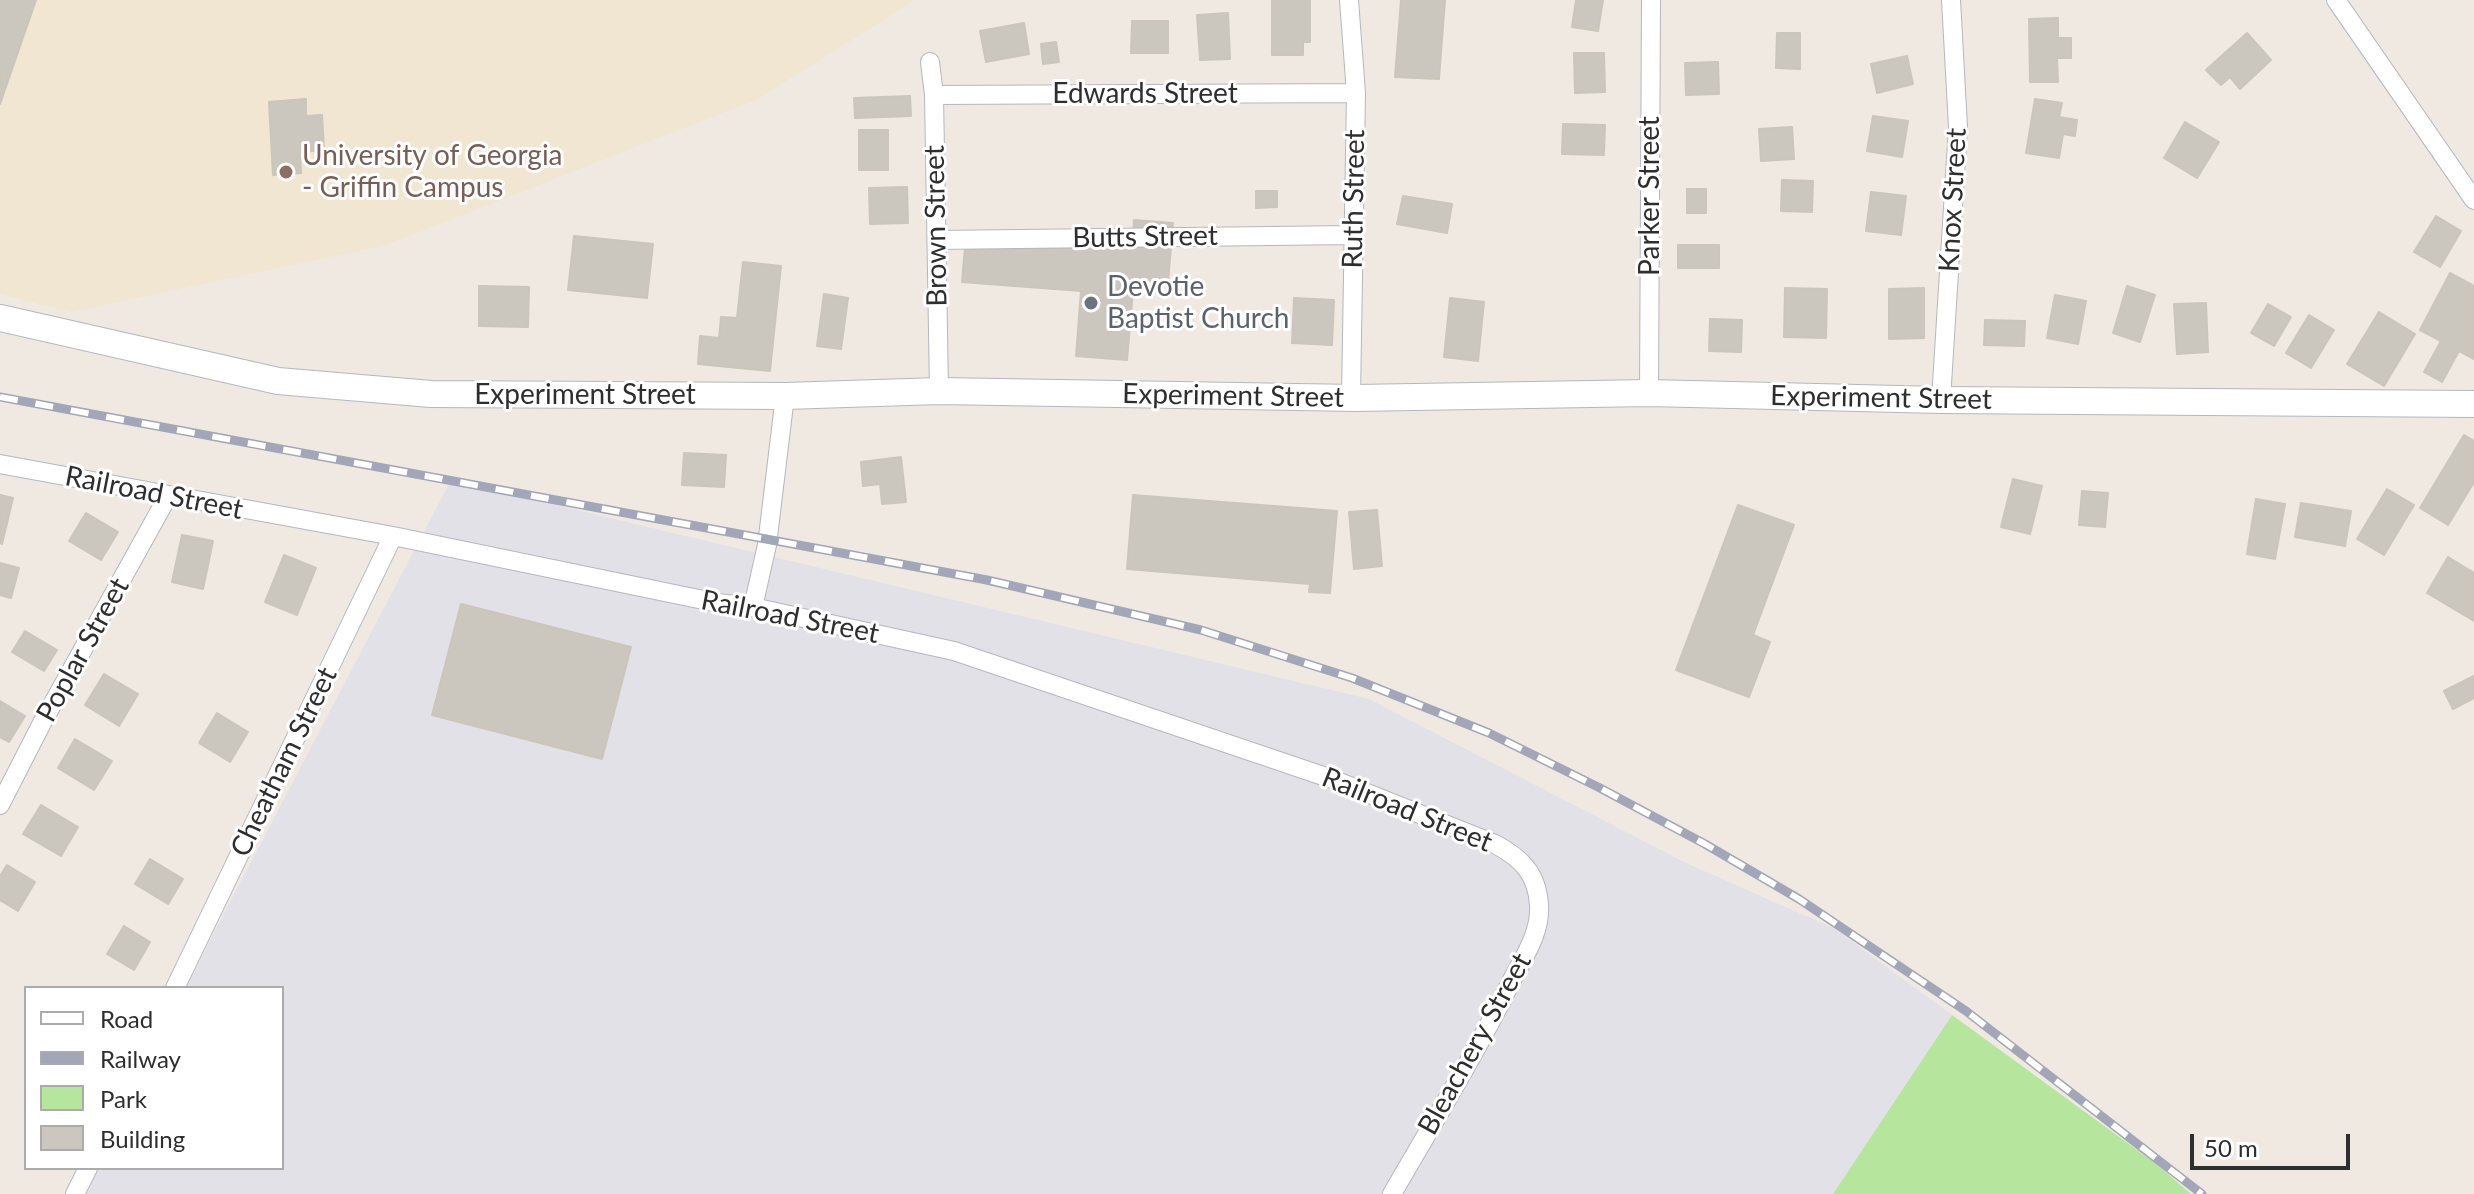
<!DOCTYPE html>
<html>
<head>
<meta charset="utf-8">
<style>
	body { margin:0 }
	#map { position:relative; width:2474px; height:1194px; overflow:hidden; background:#efe9e1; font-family:Lato,sans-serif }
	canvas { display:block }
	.legend { position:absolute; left:24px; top:986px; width:260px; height:184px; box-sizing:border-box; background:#fff; border:2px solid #ababab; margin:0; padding:10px 14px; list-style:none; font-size:24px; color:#2e2e2e }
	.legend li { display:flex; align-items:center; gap:16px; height:40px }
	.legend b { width:40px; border:2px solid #ababab }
	.scale { position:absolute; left:2190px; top:1134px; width:160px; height:36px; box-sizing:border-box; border:4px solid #2e2e2e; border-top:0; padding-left:10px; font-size:24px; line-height:28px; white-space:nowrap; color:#2e2e2e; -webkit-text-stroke:6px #fff; paint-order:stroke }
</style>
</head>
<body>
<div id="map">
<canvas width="2474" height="1194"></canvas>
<ul class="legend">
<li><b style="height:10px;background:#fff"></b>Road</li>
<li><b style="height:10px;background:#a3a6b8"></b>Railway</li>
<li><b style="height:22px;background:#b6e59e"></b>Park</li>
<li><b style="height:22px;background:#cbc7bf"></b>Building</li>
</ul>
<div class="scale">50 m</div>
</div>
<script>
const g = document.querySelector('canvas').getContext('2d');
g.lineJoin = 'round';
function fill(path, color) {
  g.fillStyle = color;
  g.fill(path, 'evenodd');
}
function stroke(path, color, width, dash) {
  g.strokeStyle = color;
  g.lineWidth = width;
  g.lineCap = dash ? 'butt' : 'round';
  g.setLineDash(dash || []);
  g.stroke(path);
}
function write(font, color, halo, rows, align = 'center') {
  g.font = font + ' Lato,sans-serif';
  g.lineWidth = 6;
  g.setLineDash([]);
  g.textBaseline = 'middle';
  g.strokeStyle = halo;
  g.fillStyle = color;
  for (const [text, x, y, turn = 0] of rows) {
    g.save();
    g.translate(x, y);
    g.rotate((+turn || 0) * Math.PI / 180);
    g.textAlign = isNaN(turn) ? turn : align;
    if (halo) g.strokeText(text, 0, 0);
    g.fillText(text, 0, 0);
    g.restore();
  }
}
fill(new Path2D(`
	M451,480l918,219 317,164 149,66 117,86 -119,179h-1756l14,-26h191v-180h-97z`), '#e3e1e8');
fill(new Path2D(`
	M0,0h915l-157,99 -372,146 -315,67 -71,-18z`), '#f0e6d1');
fill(new Path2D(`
	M1952,1015l203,148 36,31h-358z`), '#b6e59e');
const building = new Path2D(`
	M0,0h36l-36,104z
	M1272,0h38v42h-7v13h-31z
	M1401,0h44l-6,79 -44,-2z
	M1576,0h27l-5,31 -26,-4z
	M1228,13l2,46 -30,1 -3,-45z
	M2058,18v20h13v20h-14l1,24h-28l-1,-63z
	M1132,21h36v32h-37z
	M1024,23l5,31 -43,8 -6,-31z
	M1777,33h23v36l-24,-1z
	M2247,33l24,27 -31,29 -10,-12 -9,8 -15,-15z
	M1056,42l3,20 -16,2 -2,-20z
	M1574,53h30l1,39 -30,1z
	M1907,56l6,28 -36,9 -6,-29z
	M1718,62l1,32 -33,1 -1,-32z
	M910,96l1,20 -56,2 -1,-20z
	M306,99v17l16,-1 2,35 -24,2 1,21 -28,2 -4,-73z
	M2035,99l27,4 -3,14 18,3 -2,16 -12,-2 -4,24 -33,-5z
	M1873,116l35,5 -6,36 -35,-6z
	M2185,122l34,20 -22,36 -33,-20z
	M1563,124l42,1 -1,30 -42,-1z
	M1792,127l2,32 -33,2 -2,-32z
	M859,130h29v40h-29z
	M1782,180l31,1 -1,31 -31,-1z
	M907,187l1,36 -38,1 -1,-36z
	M1687,189h19v24h-19z
	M1256,191h21v16l-21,1z
	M1871,192l35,4 -5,39 -35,-4z
	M1403,196l49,8 -5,29 -50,-9z
	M2436,216l25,15 -21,36 -26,-15z
	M1134,220l39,3 -5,59 -34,-3 -7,81 -51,-4 5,-65 -119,-9 4,-47 166,12z
	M574,236l79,8 -6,54 -79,-8z
	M1678,245h41v23h-41z
	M743,262l38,4 -11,105 -72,-7 2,-28 19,2 2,-21 16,1z
	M2450,273l24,13v73l-15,-8 -17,31 -18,-10 17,-31 -21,-11z
	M479,286l50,1 -1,40 -49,-1z
	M2127,286l28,9 -15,47 -27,-9z
	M1785,288l42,1 -1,49 -42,-1z
	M1924,288v50l-35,1v-50z
	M824,294l24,4 -7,51 -24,-3z
	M2055,295l31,6 -8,43 -31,-6z
	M1294,298l40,2 -2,45 -40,-2z
	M1450,298l34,4 -6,59 -34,-4z
	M2206,303l2,49 -31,2 -3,-50z
	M2268,304l23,13 -17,29 -23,-13z
	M2379,312l36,22 -31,52 -37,-22z
	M2309,315l25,15 -23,38 -25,-15z
	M1710,319l32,1 -1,32 -32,-1z
	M1985,320l40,1 -1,25 -40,-1z
	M2464,435l10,6v41l-26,43 -28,-17z
	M684,453l42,2 -2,32 -42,-2z
	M901,457l5,45 -24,2 -2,-20 -17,2 -2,-24z
	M2013,479l29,7 -12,48 -29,-7z
	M2387,489l27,16 -30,50 -27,-16z
	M2082,491l26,2 -3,34 -26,-2z
	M0,495l13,3 -11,46 -2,-1z
	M1133,495l204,16 -7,82 -21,-1 1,-8 -183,-15z
	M2256,499l29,5 -10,55 -28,-5z
	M2301,503l50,8 -6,35 -50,-9z
	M1738,505l56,20 -41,110 17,7 -21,55 -73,-27z
	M1377,510l5,56 -28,3 -5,-57z
	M86,513l32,19 -17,28 -32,-19z
	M182,535l31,6 -10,48 -31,-7z
	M284,555l32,13 -19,47 -32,-13z
	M2448,557l26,16v48l-47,-28z
	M0,563l19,5 -8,30 -11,-3z
	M461,604l170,43 -29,112 -170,-44z
	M25,631l32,19 -13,21 -32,-19z
	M104,674l34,20 -19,32 -34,-21z
	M2474,676v22l-21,11 -9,-18z
	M0,701l25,15 -16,26 -9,-5z
	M217,713l31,19 -18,30 -31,-19z
	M75,739l37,22 -18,29 -36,-22z
	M41,805l37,22 -17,29 -38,-22z
	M150,859l33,20 -15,25 -33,-20z
	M7,865l28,17 -17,29 -18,-11v-24z
	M124,926l26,16 -16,28 -27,-16z`);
fill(building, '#cbc7bf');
stroke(building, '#cbc5ba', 2);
const street = new Path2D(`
	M1349,0l7,93 -5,305
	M2336,0l138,200
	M930,62l4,33 5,296
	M934,95l422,-2
	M937,240l416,-5
	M1649,393l2,-393
	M1941,400l17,-273 -7,-127
	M0,464l393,72 325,67 35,4 201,44 378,128 163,65c26,14 42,29 44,61 2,27 -15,52 -27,75 -36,73 -79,143 -120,214
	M753,607l14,-62 18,-149
	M0,805l42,-82 126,-227
	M175,988l218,-452
	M75,1194l13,-26`);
const secondary = new Path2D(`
	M0,318l278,63 153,13 354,2 154,-5 417,7 293,-5 292,7 533,4`);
stroke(street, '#b4b7c1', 20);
stroke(secondary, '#b4b7c1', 28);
stroke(street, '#fff', 18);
stroke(secondary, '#fff', 26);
const rail = new Path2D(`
	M0,397l987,183 214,50 151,48 137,55 109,54 107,57 94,55 167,112 236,183`);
stroke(rail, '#a3a6b8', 9);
stroke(rail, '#fff', 6, [18]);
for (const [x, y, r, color] of [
	[286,172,8,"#8d6e63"],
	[1091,303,8,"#6b7280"]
]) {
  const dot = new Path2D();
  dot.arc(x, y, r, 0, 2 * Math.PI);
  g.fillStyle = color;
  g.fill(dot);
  stroke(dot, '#fff', 3);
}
write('28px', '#2e2e2e', '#fff', [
	["Edwards Street",1145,94],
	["Parker Street",1650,196,-90],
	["Ruth Street",1354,199,-89],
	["Knox Street",1953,200,-87],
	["Brown Street",936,226,-91],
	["Butts Street",1145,237,-1],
	["Experiment Street",585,395],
	["Experiment Street",1233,396,1],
	["Experiment Street",1881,398,1],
	["Railroad Street",154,493,11],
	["Railroad Street",790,617,11],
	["Poplar Street",83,650,-61],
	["Cheatham Street",284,762,-64],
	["Railroad Street",1407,810,22],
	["Bleachery Street",1475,1044,-61]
]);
write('28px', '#785e54', '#fff', [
	["University of Georgia",302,156],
	["- Griffin Campus",302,188]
], 'left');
write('28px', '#5b616d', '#fff', [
	["Devotie",1107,287],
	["Baptist Church",1107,319]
], 'left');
</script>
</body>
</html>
